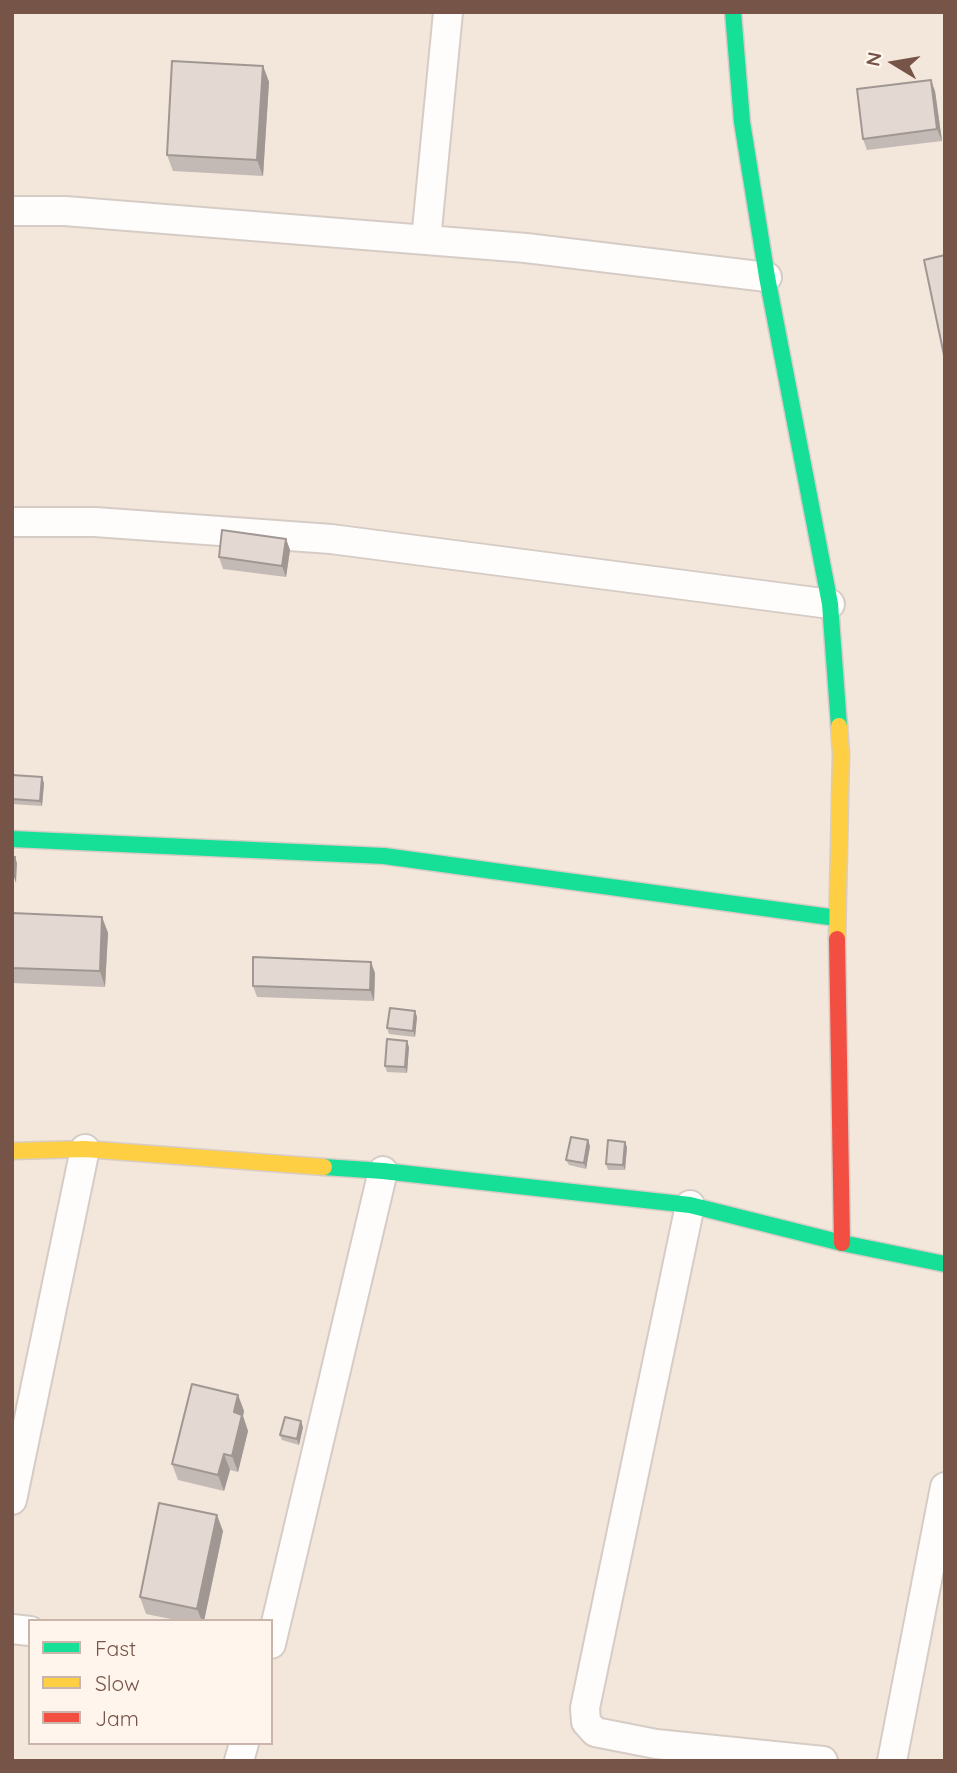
<!DOCTYPE html>
<html>
<head>
<meta charset="utf-8">
<style>
	body { margin:0 }
	#map { position:relative; width:957px; height:1773px; overflow:hidden; background:#f7f1ea; font-family:Quicksand,sans-serif }
	canvas { display:block }
	.frame { position:absolute; inset:0; border:14px solid #775448; pointer-events:none }
	.legend { position:absolute; left:28px; top:1619px; width:245px; height:126px; box-sizing:border-box; background:#fff5ec; border:2px solid #c9b5aa; margin:0; padding:9px 12px; list-style:none; font-size:21px; color:#775448 }
	.legend li { display:flex; align-items:center; gap:14px; height:35px }
	.legend b { width:35px; border:2px solid #c9b5aa }
	.north { position:absolute; left:859px; top:28px; width:70px; height:70px; -webkit-text-stroke:5px #fff5ec; paint-order:stroke; rotate:281deg; font-size:19px; font-weight:700; line-height:28px; text-align:center; color:#775448 }
	.north::after { content:''; display:block; margin:auto; width:24px; height:32px; background:#775448; clip-path:polygon(50% 0,100% 100%,50% 72%,0 100%) }
</style>
</head>
<body>
<div id="map">
<canvas width="957" height="1773"></canvas>
<div class="frame"></div>
<ul class="legend">
<li><b style="height:9px;background:#16e098"></b>Fast</li>
<li><b style="height:9px;background:#ffcf43"></b>Slow</li>
<li><b style="height:9px;background:#f24e42"></b>Jam</li>
</ul>
<div class="north">N</div>
</div>
<script>
const g = document.querySelector('canvas').getContext('2d');
g.lineJoin = 'round';
function fill(path, color) {
  g.fillStyle = color;
  g.fill(path, 'evenodd');
}
function stroke(path, color, width, dash) {
  g.strokeStyle = color;
  g.lineWidth = width;
  g.lineCap = dash ? 'butt' : 'round';
  g.setLineDash(dash || []);
  g.stroke(path);
}
fill(new Path2D(`
	M12,12h933v1749h-933zM30,1621h241v122h-241z`), '#f3e6da');
const street = new Path2D(`
	M12,211h53l461,37 241,29
	M426,240l22,-228
	M12,522h83l236,17 499,65
	M690,1205l-105,503 1,14 9,10 61,12 167,17
	M12,1500l73,-351
	M12,1629l18,2
	M271,1644l112,-473
	M239,1761l5,-18
	M892,1761l53,-274`);
const fast = new Path2D(`
	M733,12l9,110 25,155 63,327 9,122
	M12,839l372,17 453,62
	M324,1167l59,4 307,34 152,38 103,21`);
const slow = new Path2D(`
	M837,939l4,-185 -2,-28
	M12,1151l73,-2 239,18`);
const jam = new Path2D(`
	M837,939l5,304`);
stroke(street, '#d6ccc6', 32);
stroke(fast, '#d7ccc6', 19);
stroke(slow, '#d7ccc6', 19);
stroke(jam, '#d7ccc6', 19);
stroke(street, '#fefdfc', 28);
stroke(fast, '#16e098', 16);
stroke(slow, '#ffcf43', 16);
stroke(jam, '#f24e42', 16);
fill(new Path2D(`
	M263,66l6,16 -6,94 -90,-5 -6,-16z
	M935,91l7,50 -75,9 -4,-11z
	M286,539l4,11 -4,27 -63,-8 -4,-12z
	M12,775l32,8 -2,23 -30,-2z
	M12,913l90,4 6,16 -3,54 -93,-4z
	M375,973l-1,28 -117,-4 -4,-11z
	M415,1011l2,6 -2,20 -26,-3 -2,-6z
	M409,1047l-2,26 -20,-1 -2,-6z
	M590,1146l-4,23 -17,-4 -3,-5z
	M627,1147l-2,23h-17l-2,-6z
	M238,1395l6,16 -1,5 5,15 -10,41 -8,-2 -6,21 -46,-11 -6,-16z
	M303,1427l-4,18 -17,-5 -2,-5z
	M223,1531l-19,90h-23l-35,-7 -6,-17z`), '#c4bab5');
fill(new Path2D(`
	M263,66l6,16 -6,94 -6,-16z
	M931,80l4,11 7,50 -5,-12z
	M286,539l4,11 -4,27 -4,-11z
	M42,777l2,6 -2,23 -2,-5z
	M15,857l2,6 -1,20 -2,-6z
	M102,917l6,16 -3,54 -5,-16z
	M371,962l4,11 -1,28 -4,-11z
	M415,1011l2,6 -2,20 -2,-6z
	M407,1041l2,6 -2,26 -2,-6z
	M588,1140l2,6 -4,23 -2,-6z
	M625,1142l2,5 -2,23 -2,-5z
	M238,1395l6,16 -1,5 5,15 -10,41 -6,-16 2,-44z
	M301,1421l2,6 -4,18 -2,-6z
	M224,1454l6,16 -6,21 -6,-16z
	M217,1515l6,16 -19,90h-2l-5,-12z`), '#a09793');
const building = new Path2D(`
	M172,61l91,5 -6,94 -90,-5z
	M931,80l6,49 -74,10 -6,-50z
	M945,255v105l-21,-100z
	M222,530l64,9 -4,27 -63,-9z
	M12,775l30,2 -2,24 -28,-2z
	M12,857h3l-1,20h-2z
	M12,913l90,4 -2,54 -88,-3z
	M253,957l118,5 -1,28 -117,-4z
	M390,1008l25,3 -2,20 -26,-3z
	M387,1039l20,2 -2,26 -20,-1z
	M571,1137l17,3 -4,23 -18,-3z
	M608,1140l17,2 -2,23 -17,-1z
	M192,1384l46,11 -4,17 8,3 -10,41 -8,-2 -6,21 -46,-11z
	M285,1417l16,4 -4,18 -17,-4z
	M159,1503l58,12 -20,94 -57,-12z`);
fill(building, '#e4d8d2');
stroke(building, '#a09793', 2);
</script>
</body>
</html>
